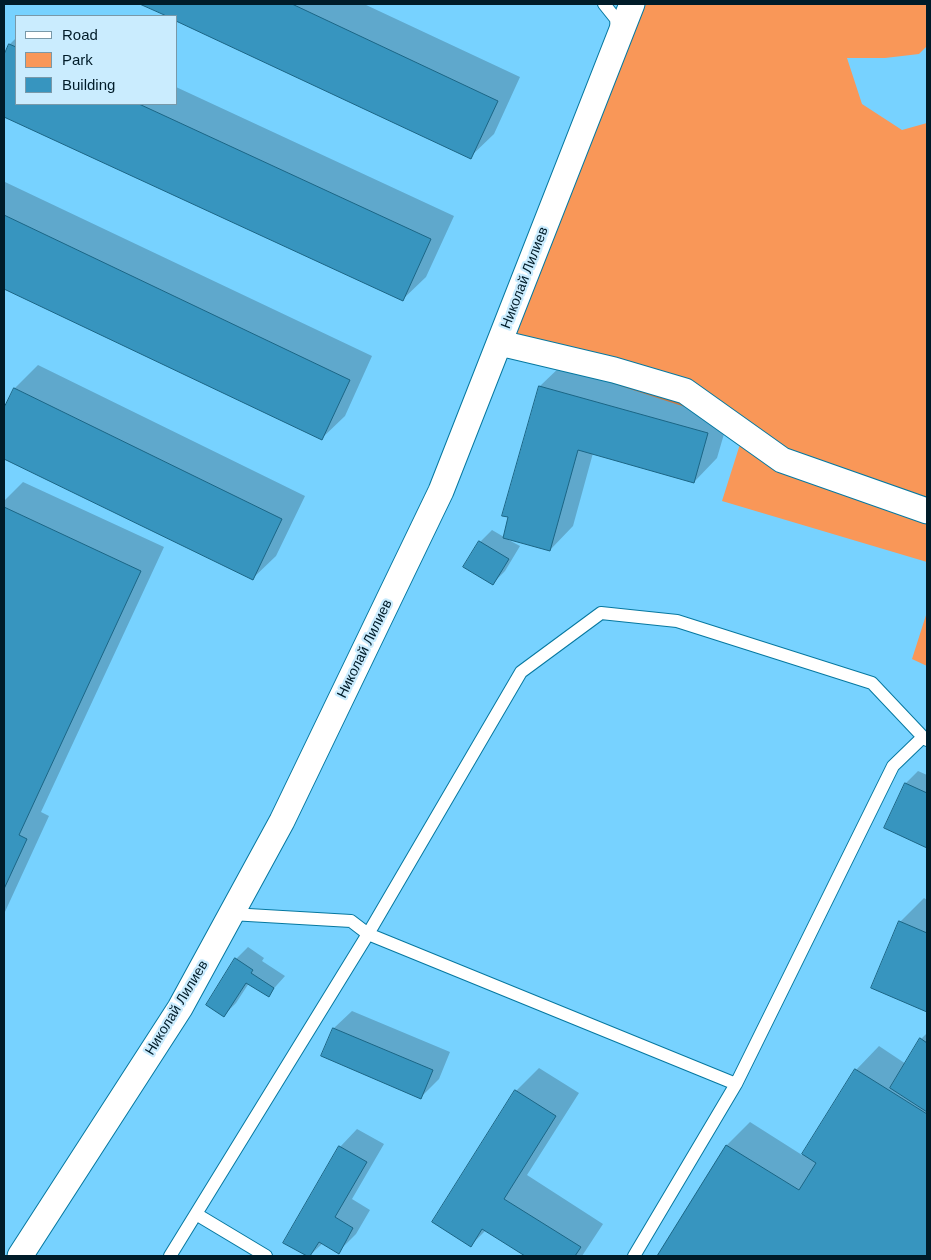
<!DOCTYPE html>
<html>
<head>
<meta charset="utf-8">
<style>
	body { margin:0 }
	#map { position:relative; width:931px; height:1260px; overflow:hidden; background:#77d2ff; font-family:Arial,sans-serif }
	canvas { display:block }
	.frame { position:absolute; inset:0; border:5px solid #001c29; pointer-events:none }
	.legend { position:absolute; left:15px; top:15px; width:162px; height:90px; box-sizing:border-box; background:#caecfe; border:1px solid #7999a9; margin:0; padding:6px 9px; list-style:none; font-size:15px; color:#001c29 }
	.legend li { display:flex; align-items:center; gap:10px; height:25px }
	.legend b { width:25px; border:1px solid #7999a9 }
</style>
</head>
<body>
<div id="map">
<canvas width="931" height="1260"></canvas>
<div class="frame"></div>
<ul class="legend">
<li><b style="height:6px;background:#fff"></b>Road</li>
<li><b style="height:14px;background:#f99758"></b>Park</li>
<li><b style="height:14px;background:#3795bf"></b>Building</li>
</ul>
</div>
<script>
const g = document.querySelector('canvas').getContext('2d');
g.lineJoin = 'round';
function fill(path, color) {
  g.fillStyle = color;
  g.fill(path, 'evenodd');
}
function stroke(path, color, width, dash) {
  g.strokeStyle = color;
  g.lineWidth = width;
  g.lineCap = dash ? 'butt' : 'round';
  g.setLineDash(dash || []);
  g.stroke(path);
}
function write(font, color, halo, rows, align = 'center') {
  g.font = font + ' Arial,sans-serif';
  g.lineWidth = 4.5;
  g.setLineDash([]);
  g.textBaseline = 'middle';
  g.strokeStyle = halo;
  g.fillStyle = color;
  for (const [text, x, y, turn = 0] of rows) {
    g.save();
    g.translate(x, y);
    g.rotate((+turn || 0) * Math.PI / 180);
    g.textAlign = isNaN(turn) ? turn : align;
    if (halo) g.strokeText(text, 0, 0);
    g.fillText(text, 0, 0);
    g.restore();
  }
}
fill(new Path2D(`
	M647,4h278l2,2v40l-8,8 -34,4h-38l15,46 40,26 25,-7v439l-205,-61 19,-60 -19,-22 -212,-69 128,-336z
	M927,612v54l-15,-7z`), '#f99758');
fill(new Path2D(`
	M143,4h221l156,73 -26,57 -24,23 -294,-141h-6z
	M16,38v66h160v-17l278,129 -28,61 -24,23 -398,-185v-57l6,-14z
	M5,182l367,174 -27,60 -24,23 -317,-151v-104z
	M564,363l167,47 -14,48 -23,24 -101,-29 -20,73 -23,24 -45,-12 15,8 -15,25 -12,12 -28,-16 15,-25 12,-12 12,7 6,-20 -6,-2 36,-129z
	M38,365l267,131 -29,60 -24,23 -248,-122v-46l11,-23z
	M23,482l141,65 -123,265 8,4 -45,98v-413z
	M918,771l9,4v72l-41,-20 20,-44z
	M924,898l3,2v111l-55,-24 28,-65z
	M248,947l16,11 -2,3 23,15 -17,19 -19,-12 -13,20 -12,12 12,-56z
	M352,1011l98,41 -11,27 -18,18 -87,-69z
	M927,1033v223h-269l69,-111 23,-23 52,33 54,-85 23,-24 27,18 15,-25z
	M539,1068l40,25 -52,82 76,49 -21,32h-55l-41,-26 -15,15 45,-154z
	M357,1129l27,15 -32,55 18,11 -14,24 -18,18 -15,-9 -14,13 -24,-14 55,-95z`), '#0003');
const building = new Path2D(`
	M140,4h152l206,97 -27,58 -295,-138v-5h-9z
	M9,44l7,3v57h123l292,135 -28,62 -399,-184v-62z
	M4,215l346,165 -28,60 -318,-151z
	M539,386l169,47 -14,50 -116,-33 -28,101 -47,-13 5,-21 -6,-1z
	M14,388l268,131 -29,61 -249,-121v-51z
	M4,507l137,64 -122,264 8,4 -23,50z
	M479,541l30,18 -16,26 -30,-18z
	M905,783l22,10v55l-43,-20z
	M899,921l28,12v79l-56,-24z
	M235,958l18,12 -2,3 23,15 -5,9 -23,-14 -22,34 -18,-12z
	M333,1028l100,42 -12,29 -100,-43z
	M920,1038l7,5v69l-37,-24z
	M855,1069l72,45v142h-270l69,-111 73,45 17,-27 -14,-9z
	M515,1090l41,26 -52,83 77,48 -6,9h-50l-43,-27 -11,18 -39,-25z
	M339,1146l28,16 -32,55 18,11 -14,26 -20,-12 -9,14h-3l-24,-13z`);
fill(building, '#3795bf');
stroke(building, '#1b6585', 1);
const service = new Path2D(`
	M604,4l12,15 1,12
	M231,914l120,7 17,13 368,150
	M196,1214l70,42
	M170,1256l198,-322 153,-262 80,-59 76,8 195,62 51,54
	M634,1256l102,-172 157,-318 30,-29 4,3`);
const minor = new Path2D(`
	M500,343l114,27 71,21 97,69 145,51
	M20,1256l160,-248 102,-187 159,-330 191,-487`);
stroke(service, '#0678a0', 14);
stroke(minor, '#0678a0', 27);
stroke(service, '#fff', 12);
stroke(minor, '#fff', 25);
write('14px', '#001c29', '#caecfe', [
	["Николай Лилиев",525,278,-69],
	["Николай Лилиев",365,649,-64],
	["Николай Лилиев",177,1008,-59]
]);
</script>
</body>
</html>
